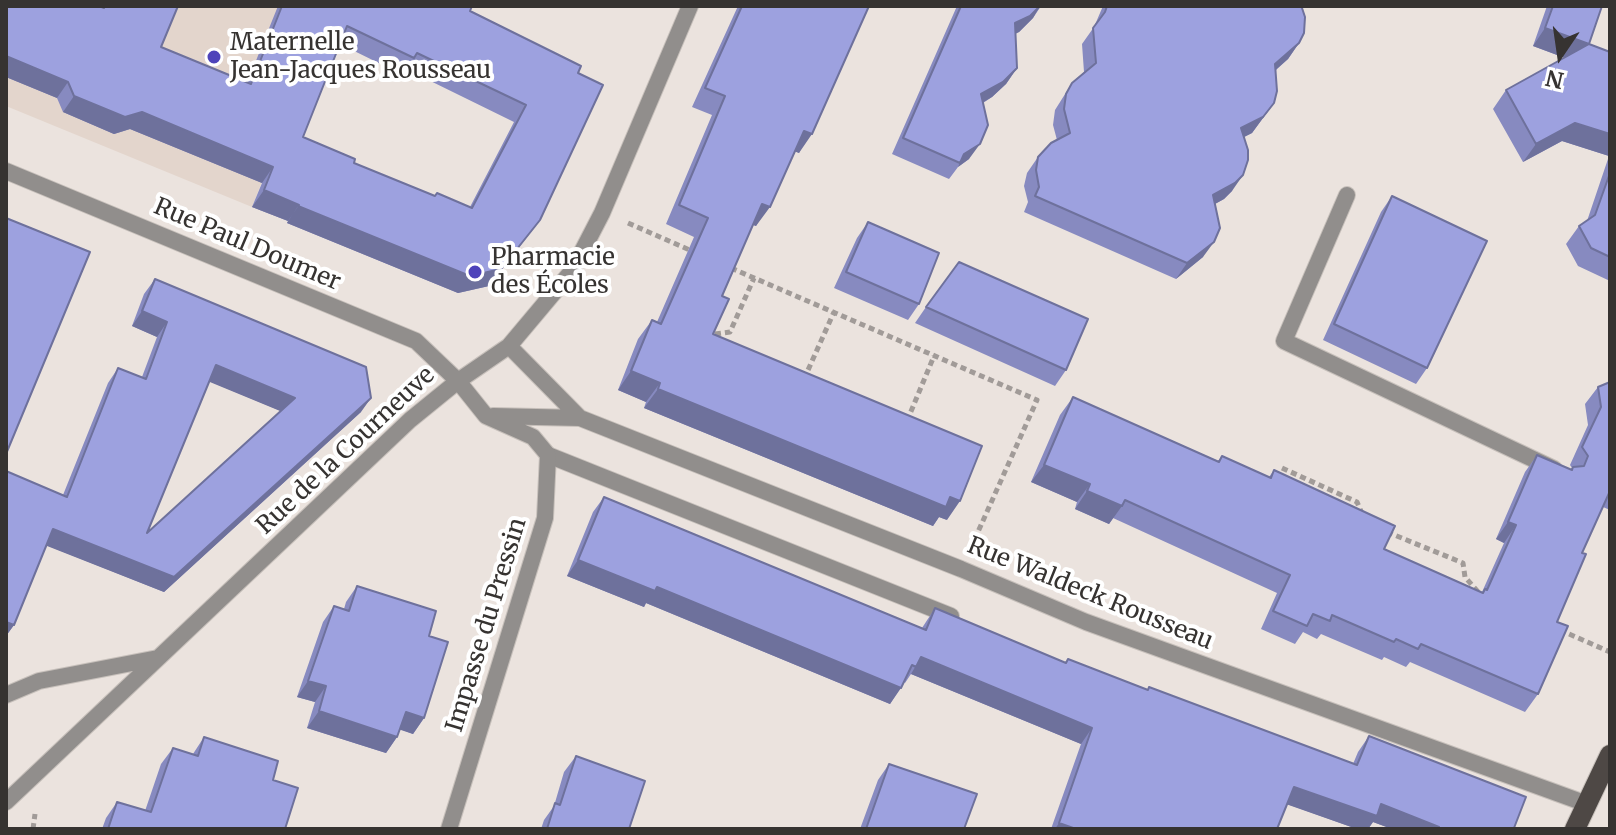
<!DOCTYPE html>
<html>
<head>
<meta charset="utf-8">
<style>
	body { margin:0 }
	#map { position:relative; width:1616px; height:835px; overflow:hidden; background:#ebe3de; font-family:Merriweather,serif }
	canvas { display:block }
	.frame { position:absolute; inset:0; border:8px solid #363331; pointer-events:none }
	.north { position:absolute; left:1520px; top:16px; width:80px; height:80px; -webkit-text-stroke:6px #fff; paint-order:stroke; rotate:193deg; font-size:22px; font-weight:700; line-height:32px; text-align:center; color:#363331 }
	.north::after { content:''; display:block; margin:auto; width:28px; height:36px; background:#363331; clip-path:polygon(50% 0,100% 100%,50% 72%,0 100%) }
</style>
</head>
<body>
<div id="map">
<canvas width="1616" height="835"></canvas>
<div class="frame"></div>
<div class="north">N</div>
</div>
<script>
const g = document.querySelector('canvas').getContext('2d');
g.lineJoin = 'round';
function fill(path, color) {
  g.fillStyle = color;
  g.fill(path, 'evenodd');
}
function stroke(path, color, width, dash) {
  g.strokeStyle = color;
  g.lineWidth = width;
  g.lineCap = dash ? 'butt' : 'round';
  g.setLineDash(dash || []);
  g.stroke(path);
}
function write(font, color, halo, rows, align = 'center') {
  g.font = font + ' Merriweather,serif';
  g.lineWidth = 8;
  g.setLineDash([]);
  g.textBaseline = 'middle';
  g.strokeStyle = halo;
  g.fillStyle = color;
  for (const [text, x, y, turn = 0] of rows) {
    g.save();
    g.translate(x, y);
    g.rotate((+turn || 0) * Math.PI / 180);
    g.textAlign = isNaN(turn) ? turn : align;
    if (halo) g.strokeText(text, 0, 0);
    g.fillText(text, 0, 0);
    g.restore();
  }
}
fill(new Path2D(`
	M6,6h326l-80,201 -246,-101z`), '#e3d5cc');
const lane = new Path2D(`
	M1347,195l-63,146 270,128
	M548,455l403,161`);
const street = new Path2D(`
	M6,171l410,170 42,40 28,35 47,21 15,18 -3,63 -96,311
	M509,346l71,72 381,151 125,53 501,182
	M493,416l87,2
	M6,695l33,-14 119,-23
	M6,802l404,-382 48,-39 51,-35 63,-75 30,-58 88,-207`);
const primary = new Path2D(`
	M1575,829l35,-74`);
stroke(lane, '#c7c0bb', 18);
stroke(street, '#c7c0bb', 18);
stroke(primary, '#c7c0bb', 22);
stroke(new Path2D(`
	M628,223l64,28
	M731,268l306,132 -64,143
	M715,334l15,-2 24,-54
	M804,379l30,-67
	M907,421l27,-65
	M1282,468l75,34 6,14
	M1387,532l76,31 2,14 15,17
	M1560,630l50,22
	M33,829l2,-15`), '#a19b98', 5, [6, 4]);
stroke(lane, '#918e8c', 16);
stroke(street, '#918e8c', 16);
stroke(primary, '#4e4845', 20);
fill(new Path2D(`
	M6,6h172l-17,41 86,36 31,-77h194l-2,5 108,62 -38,147 -51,66 -31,7 -171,-70 1,-2 -36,-14 10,-24 -132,-54 -16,5 -51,-22 -6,-14 -51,-21zM340,44l63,31 3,-6 108,53 -44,85 -35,-11 -81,-33 -51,-26z
	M738,6h131l-70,147 -4,-2 -39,75 -3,-1 -31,71 -9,38 234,186 -8,-3 -6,9 -289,-118 2,-6 -28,-12 20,-51 14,-19 5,2 37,-85 -28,-13 46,-109 -20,-8z
	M957,6h84l-8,12 -14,14 -4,2 2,34 -11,16 -14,13 -9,6 -14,56 -11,8 -9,12 -57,-25z
	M1103,6h200l-4,37 -11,16 -12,11 -2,33 -22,30 -8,4 -12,54 -8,8 -9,5 -12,53 -27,22 -152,-67 4,-10 -4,-16 3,-13 11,-16 19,-17 -4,-15 2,-15 17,-27 12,-11 -2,-28 12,-17z
	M1547,6h55l-14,39 22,7v229l-32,-15 -12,-22 13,-18 8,-5 22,-65 -47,-15 -39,21 -30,-53 13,-19 59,-32 -32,-12z
	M1392,196l35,172 -11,16 -93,-44 58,-128z
	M868,222l51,82 -11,16 -74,-32 23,-50z
	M155,279l206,133 -197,180 -118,-47 -32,80 -8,11v-165l57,24 45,-112 10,-15 24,9 15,-40 -25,-11 12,-32zM209,381l72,30 -134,122z
	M926,307l140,63 -11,16 -140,-63z
	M1610,381v129l-7,-3 -21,46 -25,69 -19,72 -13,18 -115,-50 -4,5 -22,-10 -2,3 -61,-26 -4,5 -14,-7 -8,12 -34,-15 16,-36 -164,-75 -4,6 -34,-15 2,-7 -46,-20 29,-67 13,-18 145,64 4,-5 47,21 5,-7 110,79 98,43 22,-49 -8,-4 29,-67 12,-17 34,15 1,-2 -2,-3 18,-40 -3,-21 13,-17 11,-5z
	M604,497l318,131 13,-20 131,55 2,-4 79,31 2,-3 204,77 5,-12 11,-16 148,93h-125l-19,-7 -5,7h-11l-70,-25 -10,25h-226l30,-85 -170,-70 -6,9 -1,-1 -14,22 -244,-101 -2,4 -77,-31 26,-64z
	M357,586l72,50 -5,82 -11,16 -13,-5 -3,8 -11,16 -79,-25 8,-26 -18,-5 26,-75 11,-16 10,3 2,-7z
	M204,737l69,43 12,49h-183l4,-11 11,-16 28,9 16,-47 12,-16 20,6z
	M576,756l53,73h-88l3,-9 10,-14 10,-34z
	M889,764l75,65h-104l18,-49z`), '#878ac0');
fill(new Path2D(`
	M1040,6l-7,12 -14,14 -15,7 11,-16z
	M1545,28l44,16 -13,18 -43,-16z
	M1299,43l-11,16 -24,21 11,-16z
	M6,56l62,26 -11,16 -51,-21z
	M1017,68l-11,16 -14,13 -22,13 11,-16z
	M74,96l68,16 131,55 -11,16 -132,-54 -16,5 -51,-22z
	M1274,103l-22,30 -22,11 11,-16z
	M1575,123l35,11 -1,22 -47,-15 -39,21 13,-18z
	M804,131l8,3 -13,19 -8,-3z
	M980,144l-11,15 -11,8 6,-13z
	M1243,175l-11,16 -8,8 -22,12 11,-16z
	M264,190l35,15 -11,16 -36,-14z
	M762,204l8,3 -14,19 -7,-3z
	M298,206l242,14 -51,66 -31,7 -171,-70z
	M1214,242l-11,15 -27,22 11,-16z
	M142,311l25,11 -10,15 -25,-11z
	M216,365l79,33 -10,15 -80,-33z
	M631,371l29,12 -14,19 -28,-12z
	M658,389l292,108 10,4 -13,19 -8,-3 -6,9 -289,-118z
	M371,398l-10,14 -197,180 -122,-48 11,-15 121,48z
	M1044,465l46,19 -13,18 -46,-20z
	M1087,491l35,15 -13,18 -34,-15z
	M1508,522l8,3 -12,18 -8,-4z
	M578,560l79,27 244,101 -11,16 -244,-101 -2,4 -77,-31z
	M6,622l8,3 -8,11z
	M921,657l171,71 -11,16 -170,-70z
	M308,681l18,5 -11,16 -18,-5z
	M319,711l78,26 -11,16 -79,-25z
	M406,712l18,6 -11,16 -18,-6z
	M1294,787l87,17 58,23 -2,2h-45l-19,-7 -5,7h-11l-74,-26z
	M1059,823l17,6h-21z`), '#6e719c');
const building = new Path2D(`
	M6,6h93l5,2 1,-2h73l-17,41 90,37 31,-78h190l-2,5 111,55 -3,7 25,12 -63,135 -39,49 -31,7 -172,-70 1,-1 -35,-15 9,-23 -131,-55 -17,5 -51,-21 -6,-14 -62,-26zM347,26l67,32 3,-5 109,52 -54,103 -35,-15 -2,3 -81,-33 1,-4 -52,-22z
	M742,6h127l-57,128 -8,-3 -34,76 -8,-3 -40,92 7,3 -16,35 269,112 -22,55 -10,-4 -4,10 -288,-118 2,-6 -29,-12 21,-51 9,4 47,-106 -29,-13 46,-109 -20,-8z
	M961,6h79l-10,10 -15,7 2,45 -14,14 -22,12 7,31 -8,19 -16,10 -4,9 -57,-25z
	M1107,6h127l3,1v-1h66l-1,2 3,9 -1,16 -5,10 -24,21 2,27 -3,12 -11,14 -22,11 7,22v10l-5,15 -8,8 -22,12 7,33 -6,14 -27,21 -152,-67 4,-9 -3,-17 2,-13 13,-14 19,-10 -6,-24 2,-15 6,-11 24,-20 -3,-35 12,-16z
	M1553,6h49l-13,38 -44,-16z
	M1589,44l21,8v82l-35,-11 -39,21 -30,-54z
	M1610,173v84l-19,-9 -12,-22 16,-11z
	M1392,196l95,45 -60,127 -93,-44z
	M6,218l84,34 -84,202z
	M868,222l71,31 -20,51 -73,-32z
	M959,262l129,57 -22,51 -140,-63z
	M155,279l211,88 5,31 -197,179 -121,-48 -39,96 -8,-3v-151l61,26 51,-129 28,11 21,-57 -25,-11zM216,365l79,33 -148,135z
	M1610,382v109l-28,62 4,1 -29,68 11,4 -30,68 -117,-50 -3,5 -22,-10 -2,3 -62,-27 -2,6 -17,-7 -6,12 -34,-15 17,-36 -165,-75 -3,6 -35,-15 3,-7 -46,-19 29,-68 146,65 3,-6 49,22 3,-8 121,56 -11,23 99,44 2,-4 2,1 29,-65 -8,-3 29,-67 35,15 1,-3 11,-1 4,-10 -6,-9 19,-40 -3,-20z
	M604,497l322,133 9,-22 131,55 2,-4 80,31 1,-3 208,78 12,-29 157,61 -12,31 3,1h-79l1,-2 -58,-23 -4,12 -83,-29 -17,42h-201l-17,-6 33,-95 -171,-71 -5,10 -4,-2 -11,23 -244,-101 -2,4 -77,-31z
	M357,586l79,25 -7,25 19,6 -24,76 -18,-6 -9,25 -78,-26 7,-25 -18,-5 26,-75 15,5z
	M204,737l74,24 -5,19 25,8 -13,41h-177l9,-27 34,10 22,-64 25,8z
	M576,756l69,25 -16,48h-82l8,-26 5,2z
	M889,764l88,30 -13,35h-98z`);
fill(building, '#9da1df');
stroke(building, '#6e719c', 2);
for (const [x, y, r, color] of [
	[214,57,8,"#4e43ba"],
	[475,272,8,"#4e43ba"]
]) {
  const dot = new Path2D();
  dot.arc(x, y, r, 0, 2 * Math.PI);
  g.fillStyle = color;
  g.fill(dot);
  stroke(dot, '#fff', 3);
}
write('24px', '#363331', '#fff', [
	["Maternelle",230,43],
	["Jean-Jacques Rousseau",230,71],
	["Pharmacie",491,258],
	["des Écoles",491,286]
], 'left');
write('24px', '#363331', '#fff', [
	["Rue Paul Doumer",247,245,23],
	["Rue de la Courneuve",346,451,-43],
	["Rue Waldeck Rousseau",1090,594,22],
	["Impasse du Pressin",487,625,-73]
]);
</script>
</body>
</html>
